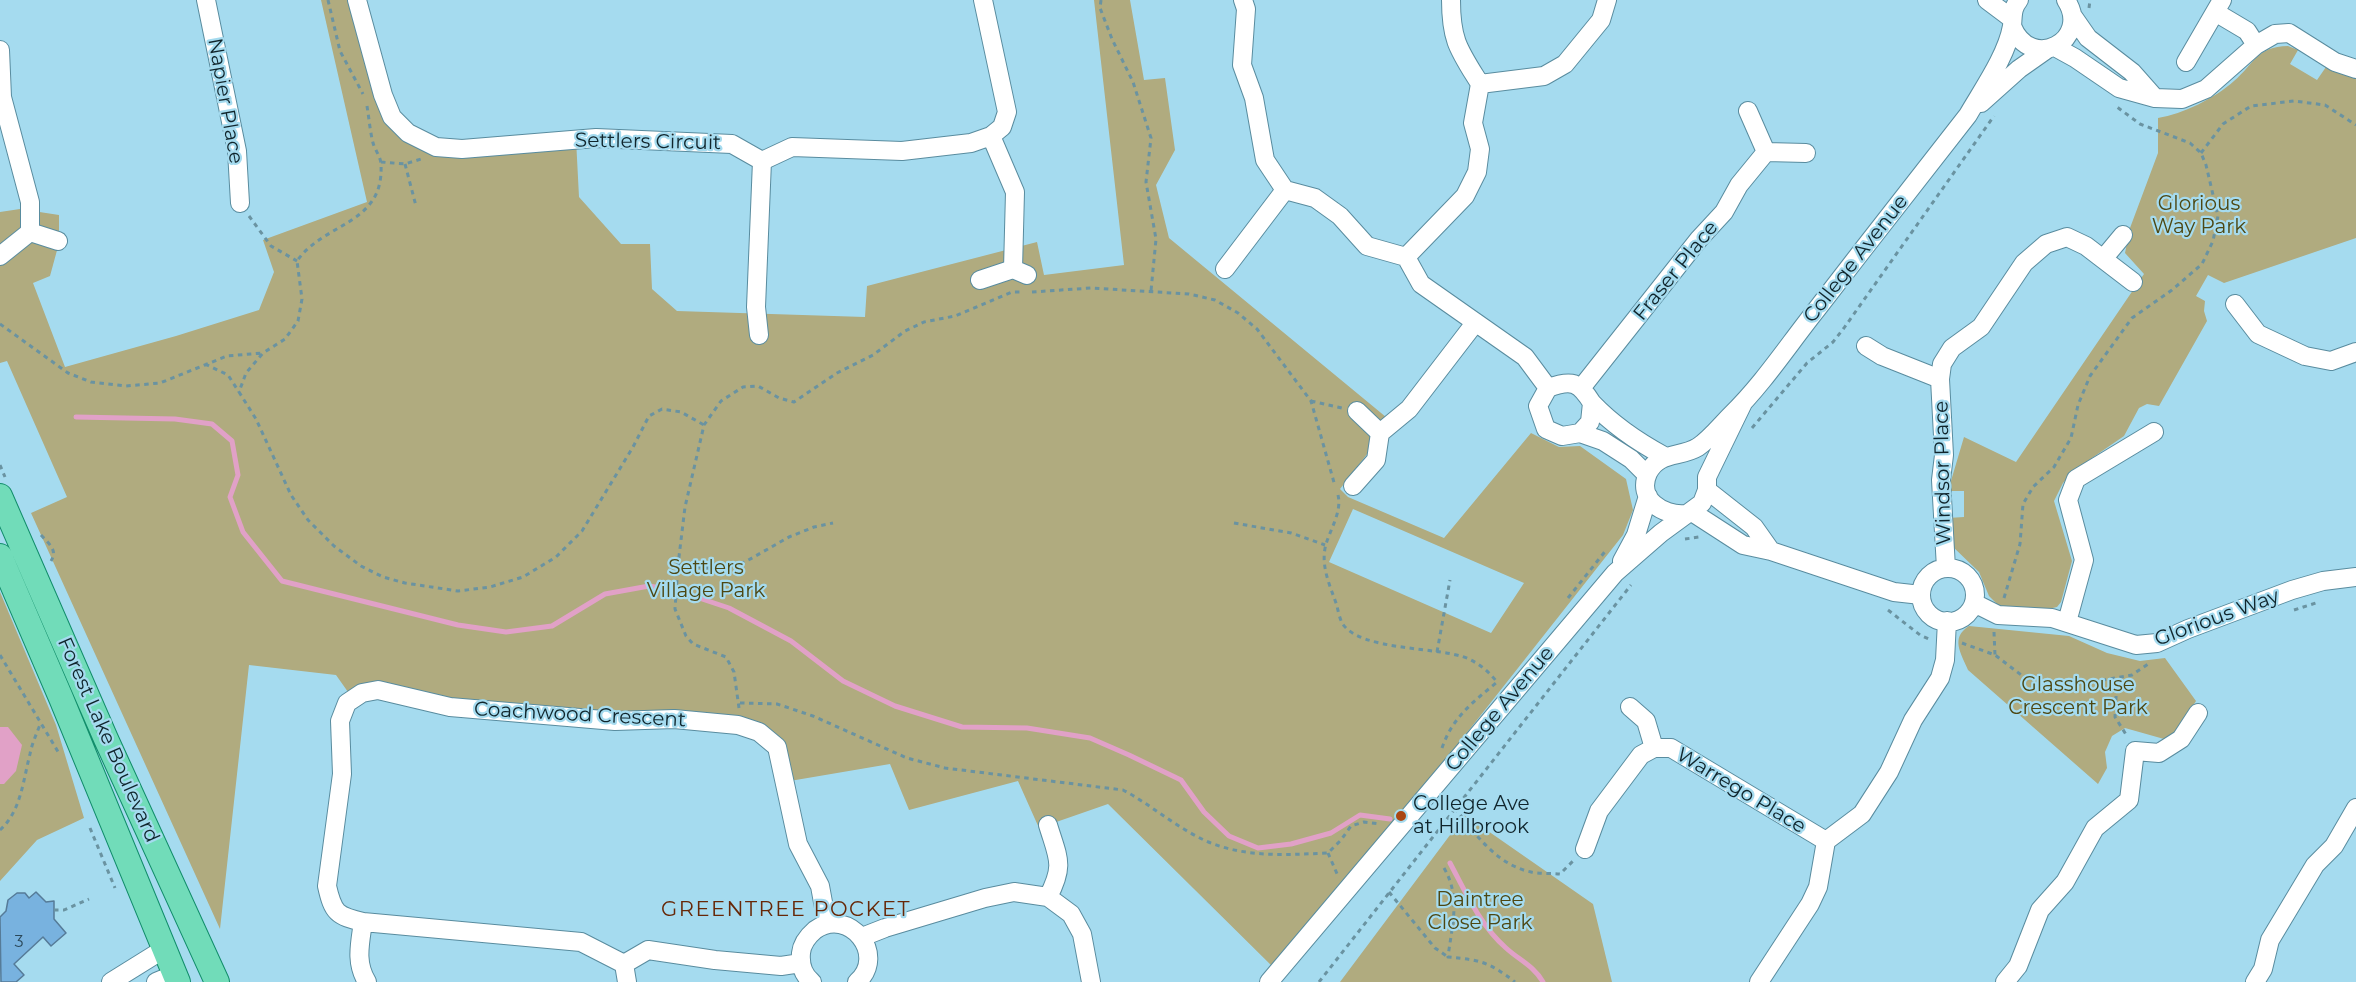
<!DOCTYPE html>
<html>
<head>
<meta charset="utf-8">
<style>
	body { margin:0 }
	canvas { display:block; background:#a5dbef }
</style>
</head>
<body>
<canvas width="2356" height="982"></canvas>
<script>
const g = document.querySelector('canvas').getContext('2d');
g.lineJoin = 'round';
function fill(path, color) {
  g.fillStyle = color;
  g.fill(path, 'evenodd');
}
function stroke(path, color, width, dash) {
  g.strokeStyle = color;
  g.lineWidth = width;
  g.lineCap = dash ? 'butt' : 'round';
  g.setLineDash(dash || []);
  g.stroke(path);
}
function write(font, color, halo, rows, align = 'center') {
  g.font = font + ' Montserrat,sans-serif';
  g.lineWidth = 4.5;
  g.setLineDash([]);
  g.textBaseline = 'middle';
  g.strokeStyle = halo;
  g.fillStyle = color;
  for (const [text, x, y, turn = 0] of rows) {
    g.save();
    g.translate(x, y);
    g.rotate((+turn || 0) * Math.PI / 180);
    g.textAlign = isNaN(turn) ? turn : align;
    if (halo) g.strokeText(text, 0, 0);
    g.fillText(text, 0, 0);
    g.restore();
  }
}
fill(new Path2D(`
	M321,0h36l35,117 44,30 140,-8 3,58 42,47h29l2,45 25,22 188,6 2,-31 170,-44 7,33 80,-10 -30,-265h36l14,80 21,-2 10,72 -19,35 13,53 223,184 -52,67 8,8 96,41 87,-105 28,14 21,-1 46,33 7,31 -10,25 -345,437 -170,-168 -69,24 -21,-47 -109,29 -19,-46 -106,18 -25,-50 -144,-11 -237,-31 -25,9 -17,-24 -87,-10 -29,264 -189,-416 36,-16 -60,-136 -7,2v-151l20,-3 39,6v28l-9,33 -17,7 32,84 111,-31 83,-26 15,-38 -11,-32 104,-38zM1353,509l171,74 -33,50 -162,-71z
	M2288,46l10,4 -8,14 27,16 9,-13 30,12v159l-132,45 -16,-8 -12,21 9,5 -1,10 3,10 -48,85 -12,-2 -8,4 -15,28 -48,33 -13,14 -9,18 18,60 -11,41 -4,5 -18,4 -30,-2 -12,-5 -8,-8 -10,-24 -29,-28 -2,-26 16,-1v-26h-16l16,-54 52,25 128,-188 -19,-21 5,-25 28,-75v-35c25,-4 57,-20 76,-37 21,-18 22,-34 54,-35z
	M0,592l56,133 28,93 -47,22 -37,41v-97h4l4,-57h-8z
	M1969,626l100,10 38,17 33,8 25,-3 31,43 -23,36 -9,2 -39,-11 -13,8 -7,16 2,16 -9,16 -130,-114c-7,-17 -18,-32 1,-44z
	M1465,815l128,89 19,78h-272z`), '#b0ab7f');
fill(new Path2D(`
	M0,727h8l14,18 -6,26 -12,13h-4z`), '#e1a1c7');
stroke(new Path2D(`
	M76,417l99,2 37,5 20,17 6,34 -8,22 13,35 39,49 176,44 48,7 46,-6 53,-32 44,-8 29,5 51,17 62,33 52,40 52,25 67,21 65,1 63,10 39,17 52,25 23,32 25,24 29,12 33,-4 40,-11 29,-18 30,4
	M1450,863c16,30 30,62 56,85 13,12 28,18 37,34`), '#e1a1c7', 5);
const building = new Path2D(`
	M36,892l10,10 8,-1v18l12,14 -15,13 -8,-9 -29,27 10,11 -8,7h-15l-1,-65 6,-6 2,-11 9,-7h8l4,5z`);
fill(building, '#78b2df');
stroke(building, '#567b98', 1.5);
const minor = new Path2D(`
	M206,0l31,151 3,52
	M357,0l26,95 9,22 16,16 28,14 26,2 134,-11 136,6 30,17 30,-14 110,4 69,-8 20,-7 11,-9 5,-15 -24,-112
	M1243,0l3,9 -4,56 12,33 11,62 20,30 30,8 25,18 27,30 39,11 15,27 104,73 23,31
	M1987,0l24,18
	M2215,12l32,19 9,14
	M2072,15l16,23 44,34 23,26
	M2012,26c19,47 80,14 54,-26
	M2055,47l20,11 44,30 36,10 27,1 24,-10 50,-44 19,-11 14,-1 46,29 21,7
	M0,50l2,47 28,105v30
	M2186,62l36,-62
	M1480,84l64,-8 21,-12 36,-44 6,-20
	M1981,103l38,-34 27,-19
	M1748,111l18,41 40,1
	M991,136l24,56 -2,77
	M0,256l30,-24 28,9
	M1406,257l59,-61 12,-24 3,-23 -7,-26 7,-39c-21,-34 -29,-43 -29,-84
	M2103,259l20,-24
	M1225,269l60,-79
	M980,280l33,-11 14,6
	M2235,304l23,30 47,22 26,5 25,-9
	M759,335l-3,-28 6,-146
	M1866,346l16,10 58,23
	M1582,387l117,-148 25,-27 15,-27 27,-33
	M1592,403c21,22 46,39 72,53
	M1380,433l29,-24 66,-86
	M1580,433l10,-11 2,-19c-13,-21 -20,-24 -44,-15l-10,18 8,23 16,7 18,-3 23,8 28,18 16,16
	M1353,486l23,-26 4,-27 -23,-22
	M1707,490l47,37 17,24
	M1692,512l51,33 28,6 123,41 27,3
	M1685,514c-22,2 -49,-15 -37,-41 11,-22 32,-15 50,-26 12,-8 23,-22 33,-32 32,-31 58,-71 86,-106 50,-65 101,-130 151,-194 15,-26 39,-60 44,-89 1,-10 0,-18 7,-26
	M1622,561l14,-26 12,-39
	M1946,568l-5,-88 3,-25 -4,-76 2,-15 10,-16 29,-21 43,-64 22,-19 21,-7 19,9 47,36
	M1921 595a27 27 0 1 1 54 0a27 27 0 1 1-54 0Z
	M1974,603l24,12 54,3 84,27 21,-2 31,-14 104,-39 31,-9 33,-4
	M2067,622l17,-62 -16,-60 8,-21 78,-47
	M1630,707l16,14 8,27
	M1048,825c10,33 17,40 0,72
	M1585,849l14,-38 42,-56 13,-7h17l155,93
	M363,922c-3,22 -8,40 4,60
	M862,937l23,-9 100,-30 29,-6 34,5 23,17 11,20 9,48
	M801,963l-20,3 -66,-6 -67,-10 -24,14 -43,-22 -218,-20c-26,-6 -30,-9 -36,-36l15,-112 -2,-53 7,-18 15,-10 16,-3 72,17 165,14 59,-2 64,6 21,7 18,15 21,97 22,42 7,38
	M624,964l3,18
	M111,982l53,-33
	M156,982l19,-8
	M812,982c-9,-7 -12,-18 -11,-29 1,-10 7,-17 14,-23 34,-24 73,25 42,52
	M1269,982l346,-409 46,-40 41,-30 5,-13v-13l36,-74
	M1759,982l51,-78 8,-17 8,-46 36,-27 27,-42 24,-52 27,-42 5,-18 2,-39
	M2005,982l13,-16 22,-56 25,-28 30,-54 34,-28 6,-49 24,2 22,-14 17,-26
	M2255,982l8,-13 7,-29 45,-75 19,-19 22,-38`);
const major = new Path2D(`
	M0,496l106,243 111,243
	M0,556l61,142 117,284`);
stroke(minor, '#598c9f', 20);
stroke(major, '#118d6a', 26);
stroke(new Path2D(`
	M328,0l12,51 23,43
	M1101,0l-1,8 12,31 21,43 18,56 -5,44 10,57 -5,52
	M2089,8l1,-8
	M367,106c2,12 3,25 6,37 2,7 8,14 8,22 3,60 -57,57 -84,96l5,38 -4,22 -13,18 -22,14 -17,20 -7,19 17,27 35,76 17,25 26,26 27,20 22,11 22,6 53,8 32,-4 33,-10 33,-20 26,-26 51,-84 16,-31 13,-7 19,3 23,13
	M2201,153l22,-29 28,-18 43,-5 31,4 31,20
	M381,162l24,2 16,-5
	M405,164l11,42
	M249,216l22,30 26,15
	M1032,292l59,-4 98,6 26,6 23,13 19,16 54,72 24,85
	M0,324l68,49 23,9 35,4 34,-3 67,-27 36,-3
	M205,364l23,11 11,17
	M1311,401l31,7
	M1752,428l55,-65 26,-21 11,-14 150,-212
	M0,465l5,12
	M1338,495c4,16 -7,33 -12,49 -6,22 4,41 11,62 1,5 3,13 5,17 18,29 99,23 127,36 12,6 20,13 28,23
	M1234,523l57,10 34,12
	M41,535c8,9 17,15 10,26
	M1685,539l14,-2
	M678,565l40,4 27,-7 44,-25 25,-10 19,-4
	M1568,598l39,-49
	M2004,598l16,-54 3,-40 10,-17 21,-20 17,-29 7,-33 12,-29 42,-58 40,-28 30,-26 11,-23 5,-25 -12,-51 -5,-12 -11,-10 -50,-19 -23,-17
	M1888,610l32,25 9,4
	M2294,610l22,-7
	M1994,632l1,23
	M1962,643l33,12 38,29 18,5 81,-14 19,-13
	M1437,652l13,-72
	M0,655l60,100
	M2117,678l-2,39 12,19
	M740,703l37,1 36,12 94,42 38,10 178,22c23,12 43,29 66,42 44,27 90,23 139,21l13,-13 10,-14 13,-4 16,2
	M739,708l-5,-36 -8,-15 -33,-13 -7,-8 -11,-27 3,-44 7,-58 19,-82 17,-24 22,-14 15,-1 21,12 15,4 43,-29 36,-18 32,-24 19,-9 31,-6 57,-24h8
	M1442,748c10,-30 31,-46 54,-65
	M1455,808c20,26 42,57 76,64 9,2 20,1 29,2l13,-13
	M90,828l25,60
	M0,830c21,-19 23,-49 30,-76 2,-11 7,-21 11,-32
	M1328,853l10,23
	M1444,868c17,29 8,57 4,89 33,3 41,5 67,25
	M1389,892l46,56 13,9
	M54,910h10l25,-11
	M1319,982l312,-397`), '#6a93a1', 3, [4.5, 4.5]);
stroke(minor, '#fff', 18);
stroke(major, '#71dcb9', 24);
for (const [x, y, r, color] of [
	[1401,816,6,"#aa4613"]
]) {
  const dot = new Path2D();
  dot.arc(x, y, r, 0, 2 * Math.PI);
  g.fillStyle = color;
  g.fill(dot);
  stroke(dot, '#a5dbef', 2);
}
write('16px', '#2a4859', null, [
	["3",19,942]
]);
write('20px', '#10252c', '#a5dbef', [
	["Napier Place",225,101,80],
	["Settlers Circuit",648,142,1],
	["College Avenue",1856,259,-52],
	["Fraser Place",1676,271,-51],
	["Windsor Place",1943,473,-91],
	["Glorious Way",2217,618,-20],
	["College Avenue",1500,709,-50],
	["Coachwood Crescent",580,715,3],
	["Forest Lake Boulevard",108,740,66],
	["Warrego Place",1741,791,31]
]);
write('20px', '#4d4712', '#a5dbef', [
	["Glorious",2199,204],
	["Way Park",2199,227],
	["Settlers",706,568],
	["Village Park",706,591],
	["Glasshouse",2078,685],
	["Crescent Park",2078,708],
	["Daintree",1480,900],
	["Close Park",1480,923]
]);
write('20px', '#10252c', '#a5dbef', [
	["College Ave",1413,804],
	["at Hillbrook",1413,827]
], 'left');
g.letterSpacing = '1.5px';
write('21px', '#672707', '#a5dbef', [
	["GREENTREE POCKET",786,910]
]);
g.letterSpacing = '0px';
</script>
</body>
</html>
